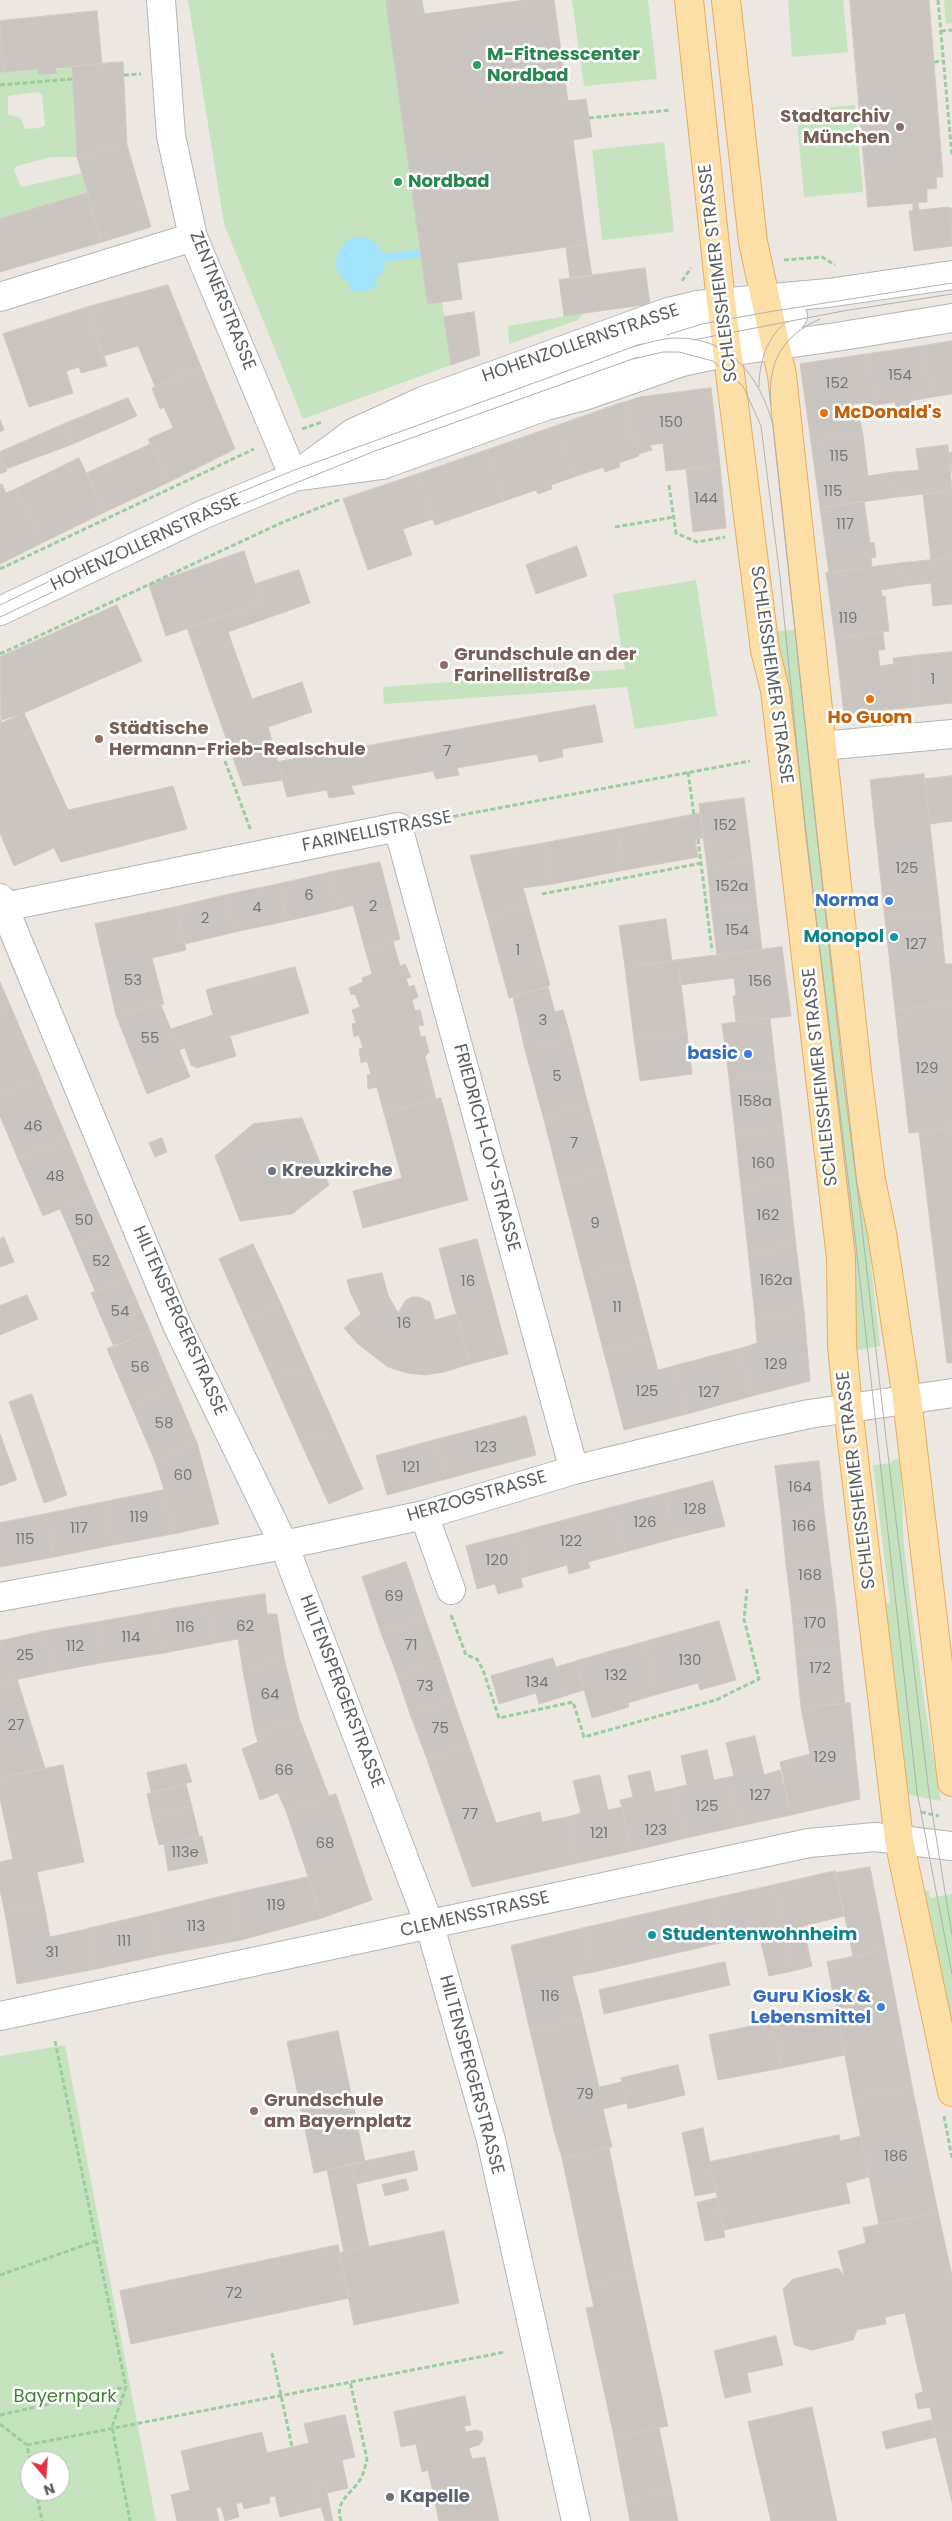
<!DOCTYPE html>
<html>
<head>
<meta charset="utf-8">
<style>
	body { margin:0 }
	#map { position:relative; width:952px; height:2521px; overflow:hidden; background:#ece8e1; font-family:Poppins,sans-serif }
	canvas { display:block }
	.north { position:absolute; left:20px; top:2451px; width:50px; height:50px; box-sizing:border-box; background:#fff; border:1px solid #bdbfc0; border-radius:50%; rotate:162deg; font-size:14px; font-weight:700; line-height:20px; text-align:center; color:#5a5f62 }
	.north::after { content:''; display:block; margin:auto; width:18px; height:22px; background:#e23242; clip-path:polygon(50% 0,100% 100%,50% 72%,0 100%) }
</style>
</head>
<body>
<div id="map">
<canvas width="952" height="2521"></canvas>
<div class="north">N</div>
</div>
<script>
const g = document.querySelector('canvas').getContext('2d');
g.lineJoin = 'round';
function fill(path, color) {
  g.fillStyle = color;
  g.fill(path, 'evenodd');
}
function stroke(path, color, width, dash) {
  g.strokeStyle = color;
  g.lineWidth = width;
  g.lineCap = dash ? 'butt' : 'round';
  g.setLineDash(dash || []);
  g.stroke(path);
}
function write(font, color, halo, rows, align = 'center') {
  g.font = font + ' Poppins,sans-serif';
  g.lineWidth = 5;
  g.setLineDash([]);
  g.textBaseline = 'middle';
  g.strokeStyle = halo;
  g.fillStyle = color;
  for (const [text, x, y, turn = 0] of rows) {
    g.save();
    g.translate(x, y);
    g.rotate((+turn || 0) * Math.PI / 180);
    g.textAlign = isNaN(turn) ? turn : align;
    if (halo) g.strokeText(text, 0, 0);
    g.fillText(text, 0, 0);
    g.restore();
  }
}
fill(new Path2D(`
	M188,0h234l3,14 143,87 18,-2 6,38 -19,3 14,104 -129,19 4,36 -20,3 9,63 -148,54 -79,-195z
	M572,0h76l9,79 -73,7z
	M788,0h55l5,52 -56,5z
	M944,0h8v23l-6,1z
	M72,66l5,91h-26l-34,9 -3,4 7,17 61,-14 5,20 -87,26v-147l37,-3 1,5c12,0 21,-7 34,-8zM38,92l4,3 3,30 -5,3 -15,1 -5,-12 -12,-2v-19z
	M855,105l8,87 -59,5 -8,-87z
	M664,142l10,90 -72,8 -10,-90z
	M583,313l-5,7 -69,24 -1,-18z
	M696,580l21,136 -82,13 -8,-42 -243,17 -1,-17 242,-18 -12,-75z
	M800,629l80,717 -27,5 -82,-719z
	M899,1459c5,32 2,63 6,95 9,83 21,165 36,247l-37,-7 -24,-190 10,-1 -17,-138 19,-2v-3z
	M921,1890l8,1 1,7 22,-4v128l-11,-54z
	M65,2045l91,476h-156v-465zM30,2461h30v30h-30z`), '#c5e3be');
fill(new Path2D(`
	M353,237c15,0 23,3 31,17l36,-5 1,8 -36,5 -4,12 -7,7 4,5 -15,6 -15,-2 3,-9 -4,1c-19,-13 -12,-35 6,-45z`), '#a2e4fb');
const building = new Path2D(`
	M386,0h36l2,14 101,-14h29l14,101 18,-2 6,38 -19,3 14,104 -130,19 5,36 -34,5z
	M850,0h79l14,177h-7l1,11 -10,1v13l-59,5z
	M97,11l5,53 -46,4v5l-9,1h-9l-1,-5 -33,3 -4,-51z
	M0,29l4,43h-4z
	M123,62l4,83 -50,12 -5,-91z
	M127,145l24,82 -49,15 -25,-85z
	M87,193l15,49 -102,30v-53z
	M918,203l1,7 30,-3 3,39 -38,5 -5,-40h4v-7z
	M952,208v28l-3,-27z
	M587,244l5,32 -22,3 -4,-31z
	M645,268l5,36 -86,12 -5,-36z
	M168,285l33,82 -46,19 -17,-40 -35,10 -15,-49z
	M88,307l19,59 -26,7 -2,-6 -13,4 7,22 -44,14 -26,-73z
	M474,312l6,43 -29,10 -7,-48z
	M952,341v53l-20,3 -9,-51z
	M923,346l9,51 -21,4v4l-15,2 -1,-5 -19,3 -8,-51z
	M868,354l8,51 -13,2v-4l-10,1 2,18 5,-1 3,14 -52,7 -11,-78z
	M201,367l34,82 -66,33 -21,-43 25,-11 -9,-21 -4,2 -8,-21z
	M711,388l9,77 -54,6 -3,-28 -13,2 2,5 -14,4 -17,-51 19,-6z
	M128,398l9,18 -64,28 -9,-20z
	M621,403l18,53 -20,7 1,4 -15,5 -2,-5 -29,10 -18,-51z
	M0,419l4,11 -4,2z
	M64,424l9,20 -67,25 -6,-17z
	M556,426l18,51 -23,8 1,4 -14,5 -2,-4 -32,11 -17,-51z
	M863,435l5,41 26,-4 3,25 -77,11 -9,-66z
	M151,444l18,38 -64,30 -18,-39z
	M948,445l4,46 -55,6 -3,-25 25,-2 -3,-21z
	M487,450l17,51 -69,24 -17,-51z
	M952,452v21l-3,-20z
	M0,454l7,17 -7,3z
	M79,458l26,54 -63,31 -26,-54z
	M720,465l6,63 -33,4 -7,-63z
	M418,474l15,45 -30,10 9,26 -44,15 -25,-71z
	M2,484l4,9 10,-4 26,54 -42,21v-79z
	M952,491v67l-21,2 -8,-66z
	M864,501l6,42 4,-1 2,15 -5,1 1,9 -43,6 -9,-65z
	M577,546l10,30 -51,18 -10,-29z
	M244,551l17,52 -95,33 -17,-51z
	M952,558v46l-19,2 -2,-23 -26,3 -3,-23z
	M902,563l3,23 -24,4 1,6h3l4,35 -54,7 -9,-65z
	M299,570l11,33 -82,29 24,67 50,-17 10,30 -44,15 15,53 -40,6 -56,-158 74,-25 -6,-19z
	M117,605l25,56 -141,62 -1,-66z
	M883,632l2,18h-7l2,16 14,-2 -1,-6 19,-2 5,51 -73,7 -9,-76z
	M952,652v51l-35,4 -5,-51z
	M595,705l8,37 -41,7 1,8 -24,5 -2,-8 -80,14 2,7 -23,4 -3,-8 -82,15 4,8 -26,4 -2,-8 -40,7 -9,-35z
	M24,713l44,97 105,-24 14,43 -126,33 -7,-14 -40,18 -14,-33v-112z
	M924,774l16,139 -55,6 -15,-139z
	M952,776v45l-22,3 -5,-45z
	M744,798l8,63 -45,5 -8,-62z
	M701,813l3,25 -9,1 3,18 -73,13 -7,-41z
	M618,829l7,41 -72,14 -8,-41z
	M545,843l8,41 -30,4 5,17 -41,12 -17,-61z
	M752,861l5,46 -45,6 -5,-47z
	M380,862l20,77 -35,10 -12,-44 -14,4 -8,-37z
	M331,872l8,37 -52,12 -8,-37z
	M279,884l8,37 -52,11 -9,-37z
	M226,895l9,37 -50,12 -9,-37z
	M528,905l22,80 -41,13 -22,-81z
	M176,907l10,43 -34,8 12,46 -48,11 -21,-91z
	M757,907l5,43 -45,5 -5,-42z
	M940,913l5,51h7v40l-57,6 -10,-91z
	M666,919l6,42 -47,6 -6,-41z
	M393,941l7,25 5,-2 6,13 -5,2 3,8 5,-2 4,12 -6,3 3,11 5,-1 4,15 -6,1 3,11 4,-1 4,16 -4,4 11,43 -52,14 -7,-26 -9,2 -1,-14 4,-1 -4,-13 -6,2 -2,-14 4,-1 -4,-13 -5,2 -2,-13 4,-1 -4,-13 8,-3 -5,-13 -4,1 -2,-7 14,-6 -1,-4 10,-4 -7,-25z
	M782,947l9,69 -55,6 -3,-26 3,-1 -2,-17 -54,7 -2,-25z
	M678,960l9,72 -53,7 -9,-72z
	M295,967l14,46 -79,23 6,20 -39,12 -6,-3 -6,-17 -6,2 -8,-21 42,-14 -7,-25z
	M0,982l10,23 -10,5z
	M548,987l7,25 8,-2 8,28 -46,12 -12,-53z
	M952,1004v124l-43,5 -14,-123z
	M10,1005l31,72 -41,17v-84z
	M161,1005l29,72 -43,17 -31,-79z
	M770,1018l6,54 -47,6 -7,-54z
	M687,1032l5,42 -52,7 -6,-42z
	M571,1038l17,66 -45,12 -18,-66z
	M776,1072l7,55 -48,5 -6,-54z
	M41,1077l26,61 -49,21 -18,-43v-22z
	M441,1098l27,102 -105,28 -10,-37 49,-13 -18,-65z
	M588,1104l18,67 -46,12 -17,-67z
	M302,1118l27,67 -37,29 -52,7 -25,-65 38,-32z
	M783,1127l6,54 -48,5 -6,-54z
	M952,1128v235h-5l-28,-231z
	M67,1138l24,58 -48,20 -25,-57z
	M162,1138l5,14 -12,5 -6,-14z
	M606,1171l24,93 -46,12 -24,-93z
	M789,1181l7,65 -48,5 -7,-65z
	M91,1196l16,36 -31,14 -16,-37z
	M107,1232l20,46 -32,13 -19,-45z
	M4,1237l10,25 -14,5v-28z
	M477,1239l31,115 -38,10 -31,-115z
	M253,1244l28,60 -35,16 -27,-61z
	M796,1246l8,65 -49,5 -7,-65z
	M630,1264l20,76 -46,13 -20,-77z
	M382,1273l6,22 10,18 8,-13 6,-3h7l11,5 5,18 21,-6 14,50 -26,8 -19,3 -18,-2 -19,-6 -30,-23 -14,-16 17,-14 -11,-22 -3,-12z
	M127,1278l23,53 -36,16 -23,-54z
	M27,1295l11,24 -38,16v-29z
	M281,1304l27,61 -35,15 -27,-60z
	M804,1311l6,70 -58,15 -13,-47 18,-6 -2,-27z
	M150,1331l23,55 -42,19 -24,-56z
	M650,1340l8,30 16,-4 13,48 -63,16 -20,-77z
	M739,1349l13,47 -65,18 -13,-48z
	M308,1365l28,63 -35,15 -28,-63z
	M173,1386l24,57 -42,18 -24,-56z
	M32,1394l35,101 -23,8 -35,-101z
	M526,1416l10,39 -90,24 -11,-39z
	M336,1428l27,61 -34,15 -28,-61z
	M0,1434l17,46 -17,6z
	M435,1440l11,39 -59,16 -11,-39z
	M197,1443l22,81 -46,10 -9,-44 -9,-29z
	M819,1461l5,49 -43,5 -6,-49z
	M713,1481l12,45 -49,12 -12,-44z
	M164,1490l9,44 -60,11 -9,-43z
	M664,1494l12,44 -51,14 -12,-45z
	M104,1502l9,43 -59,12 -8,-43z
	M613,1507l12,45 -37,10 2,6 -21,6 -2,-9 -39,11 -11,-43z
	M824,1510l6,49 -44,5 -5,-49z
	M46,1514l8,43 -54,10v-44z
	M517,1533l11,43 -7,2 2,9 -25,7 -3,-10 -18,5 -11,-43z
	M830,1559l6,49 -44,5 -6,-49z
	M406,1562l19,56 -44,15 -19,-56z
	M265,1594l2,20h10l7,44 -41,13 -5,-32 -22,4 -11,-40z
	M205,1603l11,40 -52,10 -10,-41z
	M836,1608l4,43 -44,5 -4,-43z
	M154,1612l10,41 -58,9 -8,-40z
	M425,1618l15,42 -43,15 -16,-42z
	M719,1621l17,59 -36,10 -2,-7 -40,11 -14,-52z
	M98,1622l8,40 -54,10 -7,-41z
	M45,1631l7,41 -52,11v-42z
	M644,1642l14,52 -30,9 1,4 -37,11 -16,-57z
	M840,1651l5,52 -44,5 -5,-52z
	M284,1658l15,60 -44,15 -12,-62z
	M553,1658l3,9 20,-6 8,29 -45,14 -3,-11 -37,11 -8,-28z
	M440,1660l13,39 -43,15 -13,-39z
	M17,1679l28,89 -45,10v-95z
	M453,1699l16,46 -42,14 -17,-45z
	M850,1703l10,96 -69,16 -11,-53 30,-8 -9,-46z
	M299,1718l30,78 -43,15 -8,-18 -18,7 -18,-51 16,-7 -3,-9z
	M755,1736l9,39 16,-5 11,45 -51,11 -11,-49 5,-1 -8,-33z
	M469,1745l27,78 44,-11 2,10 25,-5 11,46 -106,24 -45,-128z
	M707,1750l7,30 15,-3 11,49 -54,12 -12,-50 13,-3 -6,-29z
	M186,1764l6,18 -41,10 -4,-19z
	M63,1765l21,97 -47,10 7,33 -39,8 -5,-23v-28l13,-3 -13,-60v-21z
	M650,1771l5,21 19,-4 12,50 -54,13 -12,-51 13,-3 -5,-21z
	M600,1775l8,35 14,-3 10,44 -54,12 -11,-46 14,-4 -8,-32z
	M186,1784l6,23 -40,10 -5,-23z
	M336,1794l36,106 -50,18 -36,-107z
	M192,1807l7,29 -40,9 -7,-28z
	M202,1836l6,27 -40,8 -4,-27z
	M870,1867l16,83 -33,7 -17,-84z
	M835,1871l9,45 -41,10 9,40 -19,5 -19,-86z
	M308,1877l14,41 -81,22 -9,-46z
	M774,1885l19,86 -24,5 -10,-42 -39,9 -9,-44z
	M232,1894l9,46 -80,15 -11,-41z
	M711,1899l9,44 -126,29 -10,-44z
	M44,1905l6,32 37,-8 9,40 -79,15 -12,-71z
	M150,1914l11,41 -65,14 -9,-40z
	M584,1928l10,44 -22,4 11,43 -53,12 -19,-85z
	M886,1950l26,136 -59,12 -26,-136z
	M725,1962l5,23 -126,29 -5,-24z
	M836,2009l9,46 -63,13 -10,-46z
	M583,2019l16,68 23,-5 5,21 -24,6 9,38 -50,11 -7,-23 -25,-104z
	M772,2022l10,46 -64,12 -9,-45z
	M338,2031l27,131 -51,11 -27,-131z
	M678,2065l7,30 -57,14 -7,-31z
	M912,2086l26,126 -59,13 -26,-127z
	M703,2128l13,64 -21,4 -13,-63z
	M839,2135l1,6 21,-5 8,41 -23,6 4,20 -126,27 -14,-68z
	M609,2148l26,127 -46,10 -27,-127z
	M414,2151l4,19 -62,14 -4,-20z
	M352,2164l17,83 -25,5 -17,-82z
	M406,2179l3,11 -24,6 -3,-11z
	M717,2198l8,39 -20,4 -8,-38z
	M938,2212l14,63v158l-16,4 -6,-30 -12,2 -3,-15 8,-2 -18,-79 -20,4 1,7 -29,6 -4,10 -41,10 -18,-5 -11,-56 10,-10 45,-11 7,9 -7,-26 28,-8 -3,-15z
	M444,2231l15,72 -105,22 -15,-72z
	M338,2245l11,53 -218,46 -11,-53z
	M635,2275l33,151 -54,11 -28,-129 8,-1 -5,-22z
	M776,2336l7,29 -36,8 4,19 -26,6 -11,-47z
	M465,2396l6,29 -7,1 2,6 10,-2 6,2 1,8 -4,5 -10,3 3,11 13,-2 14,64h-60l-11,-51 -6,2 -6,-28 -15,3 -7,-35z
	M812,2407l25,114h-66l-23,-99z
	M345,2415l10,42 -13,3 6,28 -21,5 -2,-9 -8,2 4,21 -41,10 -5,-21 -6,1 1,6 -26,6 -2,-7 -6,2 3,13 -14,4 -4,-14 -5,1 3,13h-42l-6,-26 19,-5 -9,-39 81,-19 5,21 42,-10 -5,-19z
	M932,2420l4,17 -50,12 -4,-17z
	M659,2428l13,62 -46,10 -12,-63z
	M952,2433v69l-16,-65z
	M325,2484l2,9 6,28h-8l-4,-14 -4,-21z
	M672,2490l6,31h-48l-4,-21z`);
fill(building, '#cac5c1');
stroke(building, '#d1c9c0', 1);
const minor = new Path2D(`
	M161,0l10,136 22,101 101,240
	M0,297l193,-60
	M340,460l150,-57 185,-65 49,-12 69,-10
	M295,476l58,-43 70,-32 245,-89 29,-7 131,-12 124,-18
	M0,611l202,-96 92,-38 88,-12 164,-59 38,-10 98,-34 46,-10 108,-15 116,-19
	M822,746l130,-12
	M0,898l177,427 107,220 146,381 61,214 85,381
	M4,907l394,-80 176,643
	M424,1515l27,75
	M0,1597l284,-52 140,-30 150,-45 166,-41 69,-15 143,-21
	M0,2016l809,-173 66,-6 77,9`);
const major = new Path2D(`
	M689,0l32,302 44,348 10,40 66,568 1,87 6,63 51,432 53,252
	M726,0l27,242 29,133 76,705 13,100 11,53 25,166 45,383`);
stroke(minor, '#b2b5b9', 30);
stroke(major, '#ebaa5b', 30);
stroke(new Path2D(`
	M938,0l14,156
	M941,31l11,-1
	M934,62l9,-1
	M124,75l17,-1
	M0,85l72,-6
	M589,118l82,-8
	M784,260l38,-3 13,8
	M682,281l9,-13
	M302,429l20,-7
	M669,485l7,48 21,9 28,-5
	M615,527l59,-10
	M0,569l254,-120
	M0,654l281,-131 60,-24
	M225,761l26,70
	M688,772l6,43
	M424,822l326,-61
	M698,839l14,112
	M542,894l160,-31
	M451,1615l15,40 11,4 6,11 16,48 74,-16 11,35 132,-37 43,-21 -15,-60 3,-30
	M921,1812l18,4
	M55,2041l71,346 -14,40 18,94
	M944,2116l8,42
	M0,2275l96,-34
	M272,2353l20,94
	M0,2415l126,-28
	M0,2424l27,21 3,16
	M27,2445l478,-93
	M36,2491l6,30
	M341,2521c-6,-18 6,-24 16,-37 6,-7 8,-16 10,-25l-17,-78`), '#9ccca1', 3, [5, 2.5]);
stroke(minor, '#fff', 28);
stroke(major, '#fcdfa7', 28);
stroke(new Path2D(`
	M667,335l35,-11 66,-12 184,-29
	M693,340l150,-29 109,-17
	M635,346c13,-3 28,-8 41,-8 54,-1 84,39 97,87l44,410 69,603 43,355 23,142
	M633,359l30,-7h16l34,9 30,25 18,40 19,151 26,260 47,382 64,573 35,182
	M759,387c0,-25 8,-50 28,-66
	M771,405c-4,-41 10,-69 49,-86
	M0,605l199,-96 93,-38 349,-127
	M0,617l204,-97 171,-69 263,-94`), '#b0b1b2', 1);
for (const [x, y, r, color] of [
	[477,65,5,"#2e9e5b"],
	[900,127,5,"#8d6e63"],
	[398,182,5,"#2e9e5b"],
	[824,413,5,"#e8710a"],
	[444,665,5,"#8d6e63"],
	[870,699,5,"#e8710a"],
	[99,739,5,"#8d6e63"],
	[889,901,5,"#3f7fe0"],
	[894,937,5,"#0f9aa8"],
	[748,1054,5,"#3f7fe0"],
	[272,1171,5,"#6b7280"],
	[652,1935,5,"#0f9aa8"],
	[881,2007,5,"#3f7fe0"],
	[254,2111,5,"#8d6e63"],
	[390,2497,5,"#6b7280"]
]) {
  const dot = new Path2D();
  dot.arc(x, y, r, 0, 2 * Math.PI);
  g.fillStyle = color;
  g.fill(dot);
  stroke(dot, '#fff', 2);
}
write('15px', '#76787a', null, [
	["154",900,376],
	["152",837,384],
	["150",671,423],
	["115",839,457],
	["115",833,492],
	["144",706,499],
	["117",845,525],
	["119",848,619],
	["1",933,680],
	["7",447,752],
	["152",725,826],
	["125",907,869],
	["152a",732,887],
	["6",309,896],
	["2",373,907],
	["4",257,908],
	["2",205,919],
	["154",737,931],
	["127",916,945],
	["1",518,951],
	["53",133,981],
	["156",760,982],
	["3",543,1021],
	["55",150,1039],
	["129",927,1069],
	["5",557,1077],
	["158a",755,1102],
	["46",33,1127],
	["7",574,1144],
	["160",763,1164],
	["48",55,1177],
	["162",768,1216],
	["50",84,1221],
	["9",595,1224],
	["52",101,1262],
	["162a",776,1281],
	["16",468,1282],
	["11",617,1308],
	["54",120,1312],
	["16",404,1324],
	["129",776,1365],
	["56",140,1368],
	["125",647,1392],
	["127",709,1393],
	["58",164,1424],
	["123",486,1448],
	["121",411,1468],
	["60",183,1476],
	["164",800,1488],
	["128",695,1510],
	["119",139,1518],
	["126",645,1523],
	["166",804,1527],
	["117",79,1529],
	["115",25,1540],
	["122",571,1542],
	["120",497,1561],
	["168",810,1576],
	["69",394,1597],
	["170",815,1624],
	["62",245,1627],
	["116",185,1628],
	["114",131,1638],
	["71",411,1646],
	["112",75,1647],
	["25",25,1656],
	["130",690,1661],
	["172",820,1669],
	["132",616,1676],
	["134",537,1683],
	["73",425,1687],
	["64",270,1695],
	["27",16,1726],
	["75",440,1729],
	["129",825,1758],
	["66",284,1771],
	["127",760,1796],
	["125",707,1807],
	["77",470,1815],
	["123",656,1831],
	["121",599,1834],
	["68",325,1844],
	["113e",185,1853],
	["119",276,1906],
	["113",196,1927],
	["111",124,1942],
	["31",52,1953],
	["116",550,1997],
	["79",585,2095],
	["186",896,2157],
	["72",234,2294]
]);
write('bold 18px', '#27864d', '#fff', [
	["M-Fitnesscenter",487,55],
	["Nordbad",487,76],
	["Nordbad",408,182]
], 'left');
write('bold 18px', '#785e54', '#fff', [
	["Stadtarchiv",890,117,"right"],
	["München",890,138,"right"],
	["Grundschule an der",454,655],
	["Farinellistraße",454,676],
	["Städtische",109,729],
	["Hermann-Frieb-Realschule",109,750],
	["Grundschule",264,2101],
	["am Bayernplatz",264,2122]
], 'left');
write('18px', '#5a5f62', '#fff', [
	["SCHLEISSHEIMER STRASSE",719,273,-97],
	["ZENTNERSTRASSE",222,301,68],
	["HOHENZOLLERNSTRASSE",581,344,-19],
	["HOHENZOLLERNSTRASSE",146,543,-25],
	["SCHLEISSHEIMER STRASSE",771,675,82],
	["FARINELLISTRASSE",377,832,-11],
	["SCHLEISSHEIMER STRASSE",821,1077,-96],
	["FRIEDRICH-LOY-STRASSE",486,1148,75],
	["HILTENSPERGERSTRASSE",179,1321,66],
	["SCHLEISSHEIMER STRASSE",857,1480,-97],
	["HERZOGSTRASSE",477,1497,-16],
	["HILTENSPERGERSTRASSE",341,1692,69],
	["CLEMENSSTRASSE",475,1915,-13],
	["HILTENSPERGERSTRASSE",471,2075,75]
]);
write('bold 18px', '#c56008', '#fff', [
	["McDonald's",834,413],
	["Ho Guom",870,718,"center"]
], 'left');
write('bold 18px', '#366cbe', '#fff', [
	["Norma",879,901],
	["basic",738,1054],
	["Guru Kiosk &",871,1997],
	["Lebensmittel",871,2018]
], 'right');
write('bold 18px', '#0d838f', '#fff', [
	["Monopol",884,937],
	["Studentenwohnheim",662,1935,"left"]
], 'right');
write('bold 18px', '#5b616d', '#fff', [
	["Kreuzkirche",282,1171],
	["Kapelle",400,2497]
], 'left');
write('18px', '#418338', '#fff', [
	["Bayernpark",65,2397]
]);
</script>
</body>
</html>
